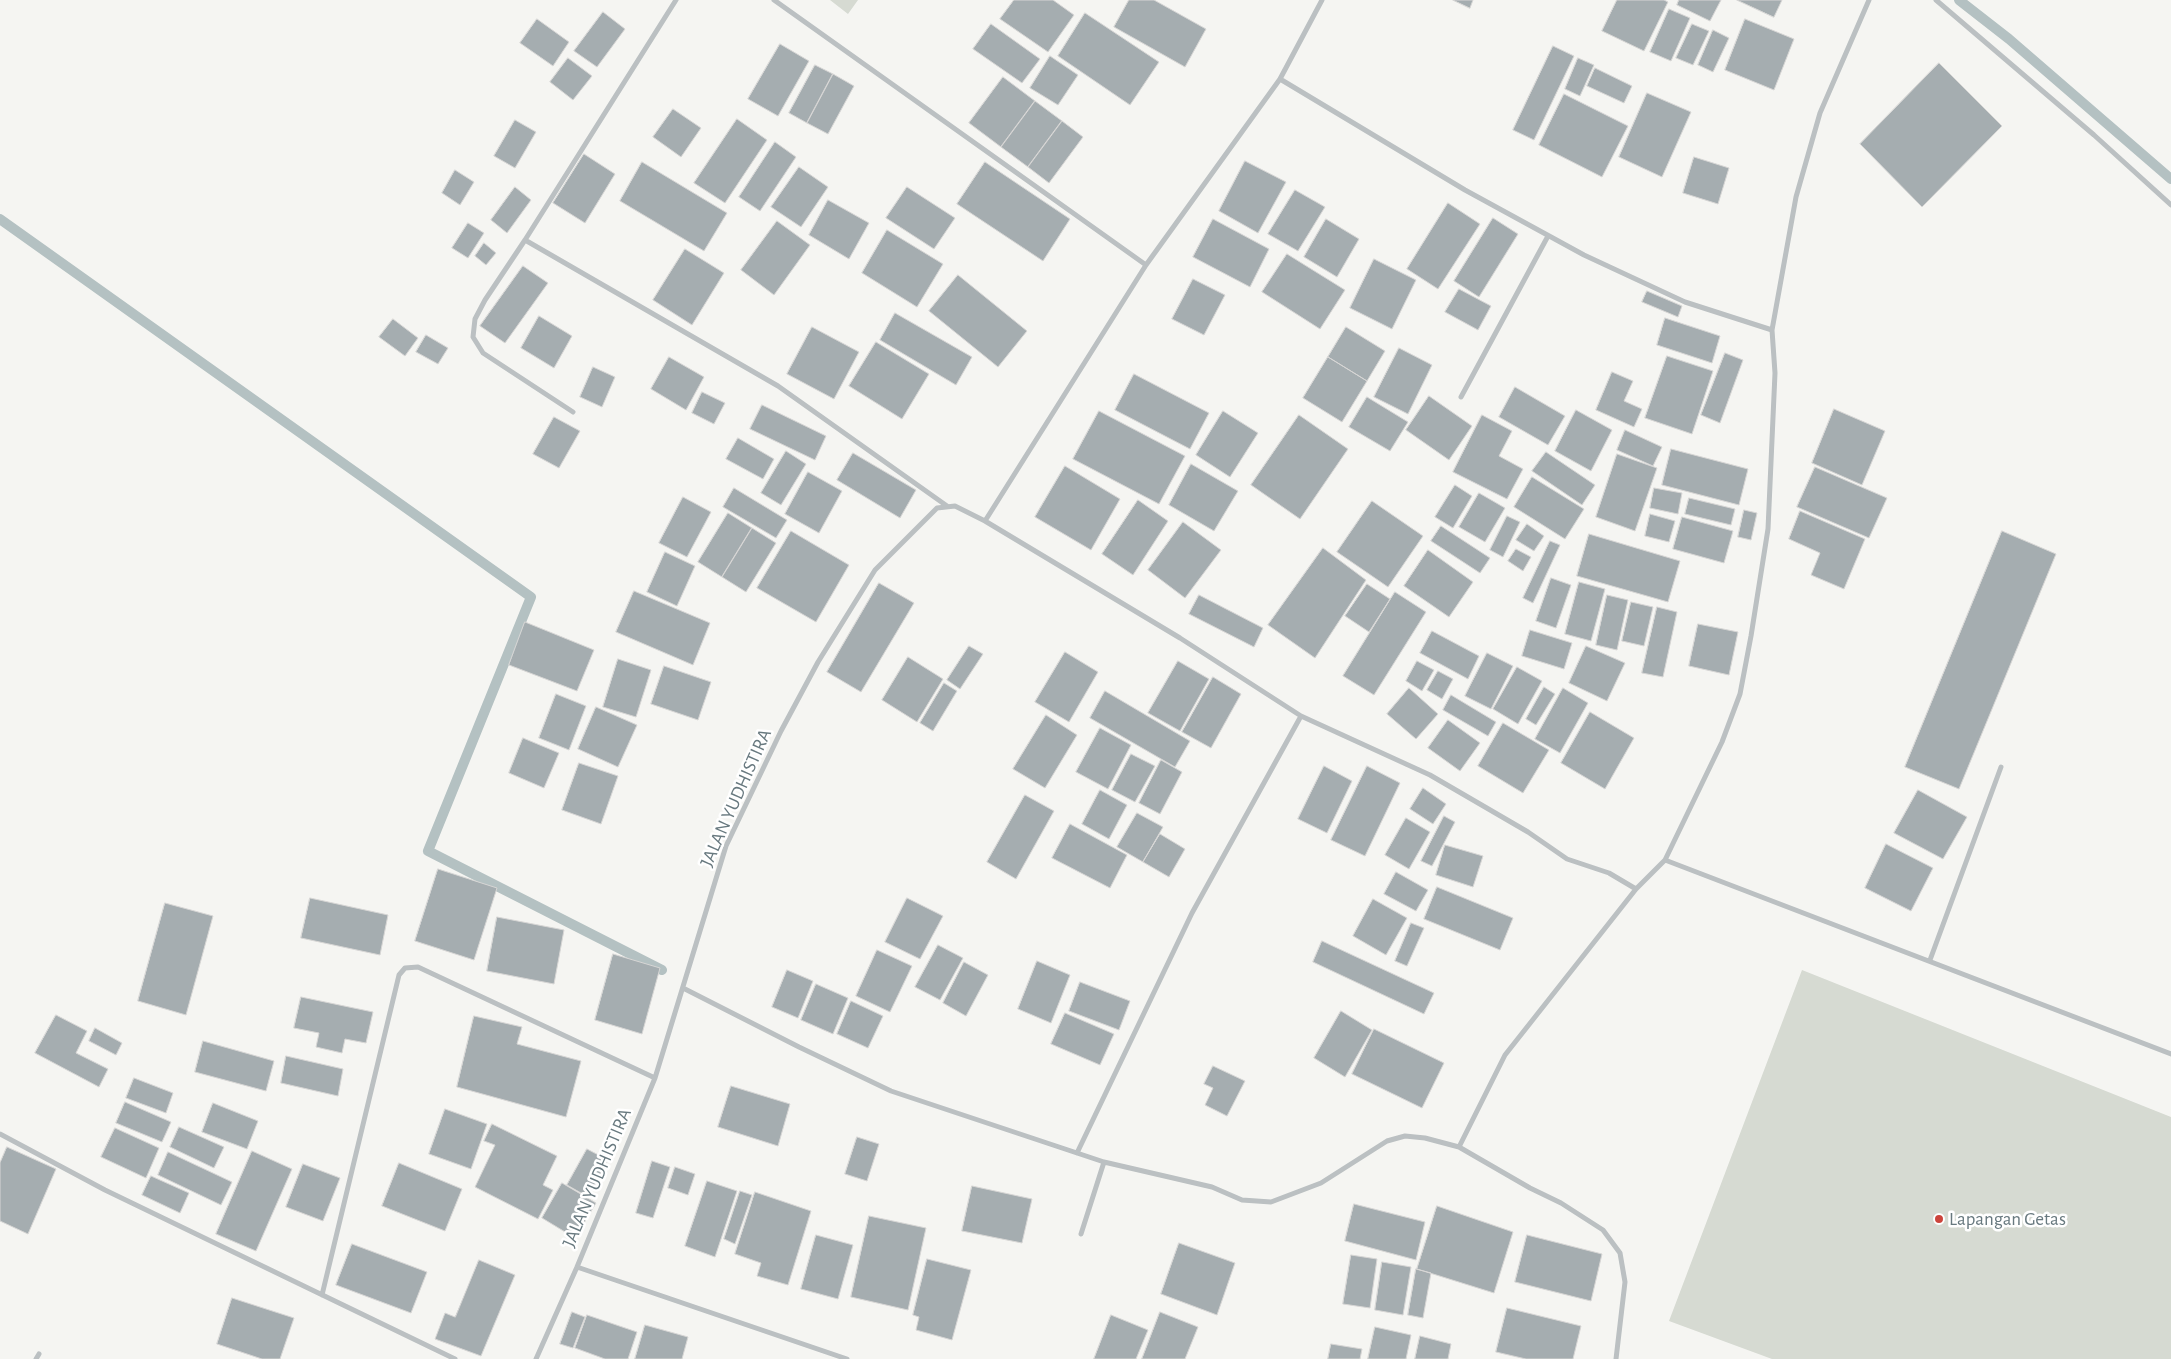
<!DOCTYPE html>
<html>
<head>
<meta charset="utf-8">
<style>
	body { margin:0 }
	canvas { display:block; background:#f5f5f2 }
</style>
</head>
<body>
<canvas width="2171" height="1359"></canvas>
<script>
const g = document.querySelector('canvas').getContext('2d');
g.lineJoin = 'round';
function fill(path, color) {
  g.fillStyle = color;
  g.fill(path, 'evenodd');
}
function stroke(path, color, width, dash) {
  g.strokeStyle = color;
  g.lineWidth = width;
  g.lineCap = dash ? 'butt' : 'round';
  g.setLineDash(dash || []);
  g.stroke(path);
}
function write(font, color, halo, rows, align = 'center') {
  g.font = font + ' "Alegreya Sans",sans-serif';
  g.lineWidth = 5;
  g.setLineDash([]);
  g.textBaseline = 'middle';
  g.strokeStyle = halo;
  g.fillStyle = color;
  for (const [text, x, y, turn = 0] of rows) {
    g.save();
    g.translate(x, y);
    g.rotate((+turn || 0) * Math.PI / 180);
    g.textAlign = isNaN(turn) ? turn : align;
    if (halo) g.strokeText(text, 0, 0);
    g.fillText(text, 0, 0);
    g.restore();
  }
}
fill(new Path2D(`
	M830,0h28l-10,14z
	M1802,970l369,147v242h-399l-103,-38z`), '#d6dad2');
stroke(new Path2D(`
	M1959,0l50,39 162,140
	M0,219l531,378 -103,254 234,119`), '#b4c1c2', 10);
const building = new Path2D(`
	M1014,0h39l21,15 -26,37 -48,-33z
	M1129,0h25l52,29 -21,38 -71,-40z
	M1453,0h20l-3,8z
	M1617,0h47l4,2 -24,49 -42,-20z
	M1679,0h42l-11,21 -33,-16z
	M1737,0h45l-8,17z
	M1669,9l21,9 -19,43 -21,-9z
	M603,12l22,17 -28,38 -23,-16z
	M1085,13l74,49 -29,43 -72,-49z
	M537,19l32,23 -16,24 -33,-23z
	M1745,19l49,20 -20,51 -49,-20z
	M991,24l49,35 -18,24 -49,-34z
	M1692,24l17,7 -16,34 -17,-7z
	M1713,30l16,8 -16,34 -15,-7z
	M780,44l29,17 -31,55 -30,-17z
	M1553,46l21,10 -40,84 -21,-10z
	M1050,56l28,19 -20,30 -28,-17z
	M568,58l24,18 -19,24 -23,-18z
	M1578,58l16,7 -14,31 -15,-7z
	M1939,63l63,63 -80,81 -62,-63z
	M815,65l18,9 -26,49 -18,-10z
	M1595,68l37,18 -8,17 -37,-17z
	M833,74l21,12 -26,48 -21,-11z
	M1003,77l32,24 -34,46 -32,-24z
	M1647,93l44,19 -29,65 -43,-20z
	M1564,94l64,32 -26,51 -63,-32z
	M1035,101l27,20 -34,46 -27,-20z
	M673,109l28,19 -20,29 -28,-20z
	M737,119l30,21 -42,63 -31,-20z
	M515,120l21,12 -21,36 -21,-12z
	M1062,121l21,16 -34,46 -21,-16z
	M775,142l21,15 -36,54 -21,-14z
	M584,154l31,20 -30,49 -32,-20z
	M1694,157l35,11 -11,36 -35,-11z
	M1245,161l41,21 -28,51 -39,-22z
	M642,162l85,51 -23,38 -84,-50z
	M985,162l85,57 -27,42 -86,-57z
	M799,167l29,20 -27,40 -30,-20z
	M455,170l19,12 -14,23 -18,-12z
	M515,187l16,13 -24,33 -16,-13z
	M907,187l48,31 -21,31 -48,-31z
	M1295,190l30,17 -27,44 -30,-17z
	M828,200l41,23 -20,36 -40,-24z
	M1448,203l32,21 -42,65 -31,-20z
	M1493,218l25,16 -39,63 -25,-16z
	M1213,219l56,30 -19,38 -57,-30z
	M1326,219l33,20 -22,38 -33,-20z
	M777,221l33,24 -36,50 -33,-25z
	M468,223l16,10 -16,25 -16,-10z
	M887,230l56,34 -26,43 -55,-34z
	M484,243l12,10 -10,12 -11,-9z
	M685,249l39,24 -32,52 -39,-25z
	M1287,254l58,36 -25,39 -58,-37z
	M1374,259l42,21 -24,49 -42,-21z
	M523,266l25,17 -43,60 -25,-17z
	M958,275l69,56 -29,36 -69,-56z
	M1193,279l32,16 -21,40 -32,-16z
	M1459,289l32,17 -13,24 -33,-18z
	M1647,291l35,15 -4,11 -36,-15z
	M895,313l77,44 -16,28 -76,-45z
	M539,316l33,20 -18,32 -33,-20z
	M1665,318l55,18 -8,27 -55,-18z
	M393,319l25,19 -13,18 -26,-19z
	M812,327l47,25 -25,47 -47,-25z
	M1346,327l39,24 -18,30 -39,-24z
	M426,335l22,13 -10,16 -22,-12z
	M876,342l53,32 -27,45 -53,-33z
	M1399,348l33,17 -24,49 -34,-17z
	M1725,353l18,7 -23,63 -19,-8z
	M1667,356l46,15 -21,63 -47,-16z
	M669,357l35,20 -18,33 -35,-21z
	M1328,357l39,24 -25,41 -39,-24z
	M593,367l22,10 -13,30 -22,-10z
	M1612,372l21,9 -9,20 18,8 -8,18 -38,-17z
	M1134,374l75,39 -19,36 -75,-39z
	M1515,387l50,29 -17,29 -49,-28z
	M702,392l23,11 -11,21 -22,-11z
	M1429,396l43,30 -23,34 -43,-30z
	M1367,397l41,25 -18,29 -41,-24z
	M762,405l64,31 -11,24 -65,-31z
	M1834,409l51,22 -23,54 -50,-22z
	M1576,410l36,20 -21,41 -36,-20z
	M1099,411l86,45 -26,48 -86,-45z
	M1223,411l35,22 -28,44 -34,-22z
	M1299,415l49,34 -48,70 -49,-34z
	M1482,415l30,16 -13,25 24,13 -16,30 -54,-27z
	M554,417l26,14 -21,37 -26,-14z
	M1625,430l37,17 -9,19 -36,-16z
	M738,438l36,21 -11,20 -37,-20z
	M1671,449l77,20 -9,36 -77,-20z
	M786,451l20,13 -25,41 -20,-12z
	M1546,452l49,33 -13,20 -50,-34z
	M853,453l63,37 -16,28 -63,-38z
	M1617,454l40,14 -22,63 -39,-14z
	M1191,464l47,27 -24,40 -45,-26z
	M1065,466l55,33 -29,51 -56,-33z
	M1815,467l72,31 -18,40 -72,-31z
	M808,472l34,19 -23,42 -34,-19z
	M1532,477l52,32 -19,30 -51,-32z
	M1455,485l17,11 -19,32 -18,-11z
	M734,488l53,32 -11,18 -53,-31z
	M1654,488l28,5 -4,21 -28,-6z
	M1479,493l26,15 -20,34 -26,-15z
	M683,497l28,15 -24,45 -28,-14z
	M1689,498l46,11 -4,16 -46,-11z
	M1138,500l30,21 -35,54 -31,-21z
	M1372,501l51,35 -35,51 -51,-35z
	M1744,510l13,3 -6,27 -13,-3z
	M1800,511l65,28 -21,50 -33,-14 9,-22 -31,-14z
	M728,513l24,15 -30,49 -24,-15z
	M1650,514l25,7 -6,21 -24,-6z
	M1507,516l13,6 -17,35 -13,-7z
	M1682,517l51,14 -9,32 -51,-14z
	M1183,522l38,28 -36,48 -37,-28z
	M1527,524l17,12 -10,15 -18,-11z
	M1441,526l49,32 -10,15 -49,-32z
	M752,528l24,15 -30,49 -24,-15z
	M791,531l58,34 -33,57 -59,-34z
	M2002,531l54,23 -97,235 -54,-22z
	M1589,534l91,27 -12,41 -91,-26z
	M1550,541l10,4 -27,58 -10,-5z
	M1323,548l43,32 -51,78 -47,-33z
	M1516,549l15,8 -8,14 -15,-10z
	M1428,550l45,32 -24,35 -45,-31z
	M665,552l30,14 -18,40 -30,-14z
	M1551,578l20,7 -15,43 -20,-7z
	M1579,582l26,7 -14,52 -26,-7z
	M879,583l35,20 -53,89 -34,-20z
	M1367,584l23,15 -21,33 -24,-16z
	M634,591l76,32 -17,42 -77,-33z
	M1395,592l31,20 -52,83 -31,-19z
	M1199,595l64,33 -9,19 -65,-33z
	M1607,595l21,5 -11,50 -21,-5z
	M1631,602l22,5 -9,39 -22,-5z
	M1657,607l20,5 -14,65 -21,-4z
	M525,622l69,28 -17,41 -68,-26z
	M1698,624l40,8 -9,43 -40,-9z
	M1530,630l42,13 -8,26 -42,-13z
	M1432,631l47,25 -11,23 -48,-26z
	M969,646l14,8 -23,35 -13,-9z
	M1586,646l39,17 -18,38 -38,-18z
	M1065,652l33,20 -29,50 -34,-20z
	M1487,653l26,13 -22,43 -26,-13z
	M908,657l35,22 -26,43 -35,-22z
	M618,659l33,11 -15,47 -33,-10z
	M1178,661l31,18 -29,52 -32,-18z
	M1417,661l17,9 -12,21 -16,-10z
	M664,666l47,16 -13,38 -47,-16z
	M1517,667l25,14 -24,43 -25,-15z
	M1438,671l15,8 -11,20 -15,-9z
	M1213,677l28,17 -30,54 -29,-16z
	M944,683l13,8 -24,40 -13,-8z
	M1544,687l11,7 -19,31 -10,-6z
	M1409,688l29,26 -22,25 -29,-25z
	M1563,688l25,15 -28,50 -25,-14z
	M1105,691l85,50 -15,26 -85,-49z
	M556,694l30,12 -17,44 -30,-12z
	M1451,695l45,27 -8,14 -45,-26z
	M596,707l41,18 -19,42 -40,-18z
	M1590,712l44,26 -29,51 -44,-26z
	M1046,715l31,20 -32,53 -32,-19z
	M1448,720l32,23 -20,28 -32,-23z
	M1503,723l46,27 -26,43 -45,-27z
	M1100,728l31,17 -23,44 -32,-17z
	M523,738l36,15 -15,35 -35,-15z
	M1131,754l24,12 -20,36 -23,-12z
	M1161,760l21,12 -22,42 -21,-11z
	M579,763l39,13 -17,48 -39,-14z
	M1324,766l28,15 -25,52 -29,-14z
	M1367,766l33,17 -35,73 -34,-16z
	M1423,788l23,16 -13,20 -23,-15z
	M1100,790l27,15 -18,34 -27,-15z
	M1918,790l49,27 -24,42 -49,-26z
	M1025,795l29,16 -38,68 -29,-17z
	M1137,813l26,14 -20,35 -26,-15z
	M1444,816l11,6 -23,44 -11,-5z
	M1406,818l24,14 -21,37 -24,-14z
	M1070,824l57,31 -17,33 -58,-30z
	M1160,834l25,15 -16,28 -26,-15z
	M1886,844l47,24 -22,43 -46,-23z
	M1445,845l38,11 -10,31 -37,-12z
	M438,869l59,19 -23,72 -59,-19z
	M1396,872l32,18 -12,21 -32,-17z
	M1437,887l76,31 -13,32 -76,-31z
	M310,898l78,17 -8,40 -79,-17z
	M907,898l36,18 -23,43 -35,-17z
	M1373,899l34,19 -21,37 -33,-19z
	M165,903l48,13 -27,99 -48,-14z
	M497,917l67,13 -10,54 -67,-13z
	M1411,923l13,5 -17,38 -12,-5z
	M1322,941l112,52 -10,21 -111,-52z
	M938,945l25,13 -23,42 -25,-13z
	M877,950l35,16 -22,46 -34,-16z
	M613,954l47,14 -18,66 -47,-14z
	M1037,961l33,14 -19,48 -33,-14z
	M964,962l24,13 -22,41 -23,-13z
	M787,970l26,11 -15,37 -26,-11z
	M1080,982l50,19 -11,29 -50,-19z
	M816,984l32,14 -15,36 -32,-14z
	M301,997l72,15 -7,31 -21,-4 -3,14 -26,-6 3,-14 -25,-5z
	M851,1001l32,15 -15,32 -31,-14z
	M1341,1011l31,19 -27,47 -31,-19z
	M1065,1013l49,21 -14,31 -49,-21z
	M56,1015l31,16 -11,22 32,16 -9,18 -64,-34z
	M474,1016l48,11 -5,17 64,17 -15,56 -109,-30z
	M95,1028l27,15 -6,12 -27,-14z
	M1374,1029l70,34 -22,45 -70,-34z
	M203,1041l71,20 -8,30 -71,-19z
	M286,1056l57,13 -5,27 -57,-13z
	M1213,1066l32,15 -18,35 -22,-11 8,-17 -9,-4z
	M134,1078l39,15 -7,20 -40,-15z
	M731,1086l59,18 -12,42 -60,-19z
	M125,1102l46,20 -9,20 -46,-19z
	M213,1103l45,18 -11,28 -45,-17z
	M445,1109l42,15 -16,45 -42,-15z
	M492,1124l65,32 -14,29 10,5 -15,29 -63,-32 20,-42 -11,-4z
	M179,1127l45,20 -10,21 -44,-21z
	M115,1128l44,20 -13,30 -45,-21z
	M857,1137l22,7 -12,37 -22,-7z
	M7,1147l49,22 -28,65 -28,-13v-58z
	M587,1149l21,11 -20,37 -21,-12z
	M252,1151l40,18 -36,82 -40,-17z
	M168,1152l64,30 -11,23 -63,-30z
	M652,1161l18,6 -17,51 -17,-5z
	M399,1163l63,26 -17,42 -63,-25z
	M303,1164l37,14 -17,43 -37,-14z
	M675,1167l20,7 -7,21 -20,-7z
	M151,1176l38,17 -9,20 -38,-18z
	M707,1181l30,10 -22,66 -30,-11z
	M562,1183l34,20 -21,35 -33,-20z
	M972,1186l60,13 -10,44 -60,-12z
	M740,1191l12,4 -17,49 -11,-5z
	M755,1192l56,19 -23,74 -31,-9 4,-13 -26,-9z
	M1354,1204l71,18 -9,38 -71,-19z
	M1437,1206l76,26 -19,61 -77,-24z
	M869,1216l57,12 -18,82 -57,-13z
	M816,1235l37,10 -15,54 -37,-10z
	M1527,1235l75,19 -11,47 -76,-19z
	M1179,1243l56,20 -18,52 -56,-21z
	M352,1244l75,28 -16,41 -75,-28z
	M1351,1255l26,4 -7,49 -27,-4z
	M927,1259l44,11 -19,70 -36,-10 3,-13 -6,-2z
	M479,1260l36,15 -34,81 -46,-17 10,-26 10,4z
	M1382,1262l29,5 -8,48 -28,-5z
	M1416,1269l15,4 -8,45 -15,-3z
	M232,1298l62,20 -14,41h-18l-45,-15z
	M1507,1308l74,18 -8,33h-47l-30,-7z
	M572,1312l13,5 -12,31 -13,-4z
	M1160,1312l38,15 -13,32h-43z
	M587,1315l50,17 -9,27h-23l-30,-11z
	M1111,1315l37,15 -12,29h-42z
	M645,1325l43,12 -6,22h-47z
	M1375,1327l36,8 -5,24h-38z
	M1420,1336l31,8 -3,15h-33z
	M1331,1344l31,5 -2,10h-32z`);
fill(building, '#a5adb0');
stroke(building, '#d7d6d5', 1);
stroke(new Path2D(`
	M774,0l372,265
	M1936,0l158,135 77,70
	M1280,79l185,111 119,65 101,47 87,28
	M525,240l253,146 169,120
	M1461,397l87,-161
	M573,412l-90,-59 -10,-16 2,-18 10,-19 40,-60 151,-240
	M985,521l161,-256 134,-186 42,-79
	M1665,860l506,194
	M1930,960l71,-193
	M683,988l116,59 92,44 213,71 108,25 30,13 29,2 50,-19 66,-42 18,-5 20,2 34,9
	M0,1134l105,56 350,169
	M1077,1153l115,-240 109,-197
	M1081,1234l23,-72
	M577,1267l270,92
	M322,1295l77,-320 6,-7 13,-1 237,111
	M36,1359l3,-5
	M536,1359l41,-92 78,-189 71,-232 55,-115 37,-69 57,-92 62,-62 18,-2 30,15 195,117 121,78 129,59 98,57 39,27 42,14 27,16
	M1616,1359l9,-77 -5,-29 -17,-23 -42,-27 -31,-15 -71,-41 46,-92 131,-166 29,-29 57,-118 18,-48 11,-58 17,-107 7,-156 -3,-43 24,-133 24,-84 49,-113`), '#bbc0c2', 5);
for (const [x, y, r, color] of [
	[1939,1219,5,"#cc443c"]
]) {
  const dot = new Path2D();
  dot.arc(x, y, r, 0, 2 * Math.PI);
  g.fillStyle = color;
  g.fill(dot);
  stroke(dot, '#fff', 2);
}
write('19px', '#68797f', '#fff', [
	["JALAN YUDHISTIRA",736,798,-66],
	["JALAN YUDHISTIRA",597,1178,-67]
]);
write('19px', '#68797f', '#fff', [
	["Lapangan Getas",1949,1219]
], 'left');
</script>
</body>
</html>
